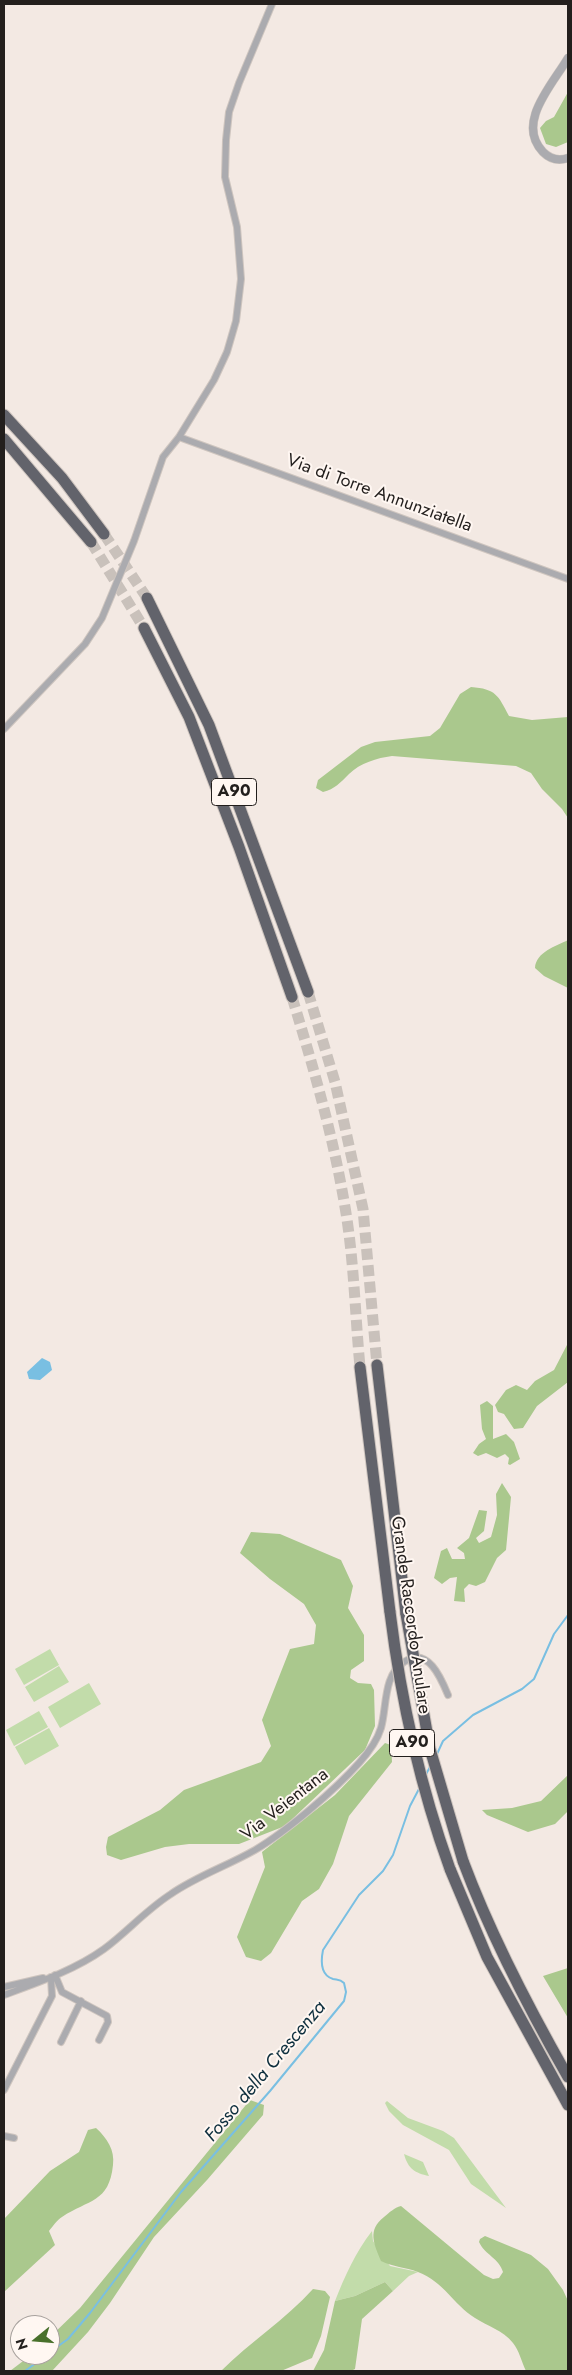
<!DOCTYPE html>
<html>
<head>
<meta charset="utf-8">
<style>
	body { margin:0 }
	#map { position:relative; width:572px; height:2375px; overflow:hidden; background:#f3e9e3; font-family:Jost,sans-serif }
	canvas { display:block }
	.frame { position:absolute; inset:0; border:5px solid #231f1d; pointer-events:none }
	.north { position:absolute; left:10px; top:2315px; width:50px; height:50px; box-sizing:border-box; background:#fff7f2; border:1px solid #a7a19d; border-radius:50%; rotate:253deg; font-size:14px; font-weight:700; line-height:20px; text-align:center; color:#231f1d }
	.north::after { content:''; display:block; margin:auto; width:18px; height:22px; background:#49702b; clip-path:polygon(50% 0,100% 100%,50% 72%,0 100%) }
</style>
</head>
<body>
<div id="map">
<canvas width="572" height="2375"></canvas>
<div class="frame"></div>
<div class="north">N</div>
</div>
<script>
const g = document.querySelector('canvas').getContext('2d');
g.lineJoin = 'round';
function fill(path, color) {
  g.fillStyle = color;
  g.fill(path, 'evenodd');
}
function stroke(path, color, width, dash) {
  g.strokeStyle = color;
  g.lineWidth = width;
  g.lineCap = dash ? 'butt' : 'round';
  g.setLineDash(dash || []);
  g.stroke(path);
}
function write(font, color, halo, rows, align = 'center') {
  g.font = font + ' Jost,sans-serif';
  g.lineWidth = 4;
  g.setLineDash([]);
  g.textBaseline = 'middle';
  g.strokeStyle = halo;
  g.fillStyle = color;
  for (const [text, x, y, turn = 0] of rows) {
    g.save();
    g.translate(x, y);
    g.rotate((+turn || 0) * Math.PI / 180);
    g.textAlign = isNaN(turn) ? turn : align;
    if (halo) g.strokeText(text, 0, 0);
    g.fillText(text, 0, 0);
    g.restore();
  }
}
fill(new Path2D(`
	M50,1649l9,16 -35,20 -9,-16z
	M59,1666l10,16 -35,20 -9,-15z
	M89,1683l12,21 -41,24 -12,-21z
	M39,1711l9,16 -34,19 -8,-16z
	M49,1728l10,18 -34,19 -10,-18z
	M387,2101l21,17 35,13 11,7 52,70 -35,-24 -22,-34 -46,-25 -14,-14 -4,-8z
	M404,2154l19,8 6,14c-14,-3 -21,-7 -25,-22z
	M372,2231l1,10 17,25 28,6 -9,4 -16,15 -8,-9 -30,14 -20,5c10,-25 20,-48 37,-70z`), '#c2dcaa');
fill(new Path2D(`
	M568,92v50l-12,5 -10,-3 -6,-16 6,-7 8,-4z
	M471,687c25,2 27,8 38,29l23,4 36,-3v101l-6,-9 -20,-20 -11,-16 -15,-7 -124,-10c-15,2 -32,7 -43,18 -9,9 -14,15 -26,18l-7,-4 2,-8 43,-33 14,-5 55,-6 10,-8 20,-34z
	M568,940v48l-24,-12 -9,-8c1,-16 21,-22 33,-28z
	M568,1343v39l-31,24 -14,22 -9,1 -10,-15 -6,-2 -3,-7 11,-15 10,-5 11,5 8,-9 19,-11z
	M487,1401l6,5v33l13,-5 8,8 6,17 -10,6 -2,-1 1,-6 -4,-4 -8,4 -11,-5 -8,3 -5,-3 6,-9 7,-5 -4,-10 -2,-24z
	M502,1483l9,14 -5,53 -9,8 -12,24 -9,4 -7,-2 -5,5 1,13 -11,-1 3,-24 -7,1 -8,6 -8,-6 7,-27 6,-3 5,11h13l-1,-6 -7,-5 12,-10 10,-28 8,1 -3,20 -8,7 3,5 12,-6 6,-22 -1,-21z
	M251,1532l29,2 61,26 12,26 -5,22 16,27v26l-13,9 -1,8 8,5 13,1 3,6 1,36 -10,24 -80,76 -46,18h-50l-24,3 -44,13 -14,-5 -1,-8 2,-10 52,-27 24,-20 77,-28 10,-16 -9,-26 28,-71 24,-5 2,-19 -12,-21 -34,-25 -30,-26z
	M385,1743l6,2 1,17 -43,54 -16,48 -14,25 -17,12 -31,52 -10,8 -15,-4 -9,-20 28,-70 -3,-15 73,-57z
	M568,1775v36l-13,13 -27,8 -41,-17 -5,-5 30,-2 29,-7z
	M568,1968v50l-25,-42z
	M250,2100l14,5 -1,10 -56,65 -53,57 -44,66 -22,29 -36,39h-42l21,-16h19v-18l30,-29z
	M96,2128c11,10 19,22 17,37 -4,38 -24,34 -51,52 -5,3 -9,9 -13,14l6,14 -51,47v-73l46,-48 29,-19 9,-22z
	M401,2206l83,69 9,4 6,-1 4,-6c-4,-14 -18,-17 -24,-30l1,-3 5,-3 46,19 17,14 15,21 5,11v70h-42c-4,-8 -7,-21 -13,-28 -10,-13 -26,-17 -38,-25 -22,-14 -31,-36 -57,-46 -13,-5 -25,-5 -37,-11 -7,-17 -14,-31 3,-44 6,-5 10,-9 17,-11z
	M385,2282l8,9 -31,28 -7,50 -4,2h-38l11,-21 11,-49 20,-5z
	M313,2289l12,2 5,6 -9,39 -9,22 -31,13h-60c29,-29 64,-51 92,-82z`), '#aac88d');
fill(new Path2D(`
	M42,1358l8,4 2,8 -12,10 -11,-1 -2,-7z`), '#79bfe2');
stroke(new Path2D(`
	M437,1754l6,-13 30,-26 49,-26 12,-10 20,-45 14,-19
	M425,1776l5,-9
	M50,2352l18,-13 22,-26 91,-121 89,-101 74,-90 2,-9 -2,-9c-4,-4 -6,-3 -11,-4 -13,-4 -12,-19 -10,-29l36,-55 24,-24 10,-16 17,-49 10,-19
	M25,2371l22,-16`), '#79bfe2', 2);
stroke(new Path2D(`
	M104,534l43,64
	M91,542l53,86
	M308,992l27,90 28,127 14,156
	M292,997c21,69 41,138 53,210 9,52 10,107 15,160`), '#c9c1bb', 11, [11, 5.5]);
const minor = new Path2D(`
	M179,437l389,142
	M4,729l81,-85 17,-26 32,-77 29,-84 16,-20 35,-57 13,-28 9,-31 5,-42 -4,-52 -12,-50 1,-37 3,-28 10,-29 33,-79
	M55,1975l7,17 45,24 1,6 -9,18
	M4,1987l39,-9
	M4,1995c33,-12 71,-25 100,-46 23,-17 42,-39 67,-55 26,-18 56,-28 84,-44 32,-19 79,-59 104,-87 9,-10 18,-22 22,-35 6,-21 2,-53 23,-66 24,-16 37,16 44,33
	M61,2042l20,-41
	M4,2090l48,-94 -1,-19
	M4,2136l10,2`);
const tertiary = new Path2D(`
	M568,58c-15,26 -53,65 -25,94 7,7 16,9 25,6`);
const motorway = new Path2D(`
	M4,415l58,63 42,56
	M4,439l87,103
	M147,598l62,127 99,267
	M144,628l45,89 50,130 53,150
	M377,1365l29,249
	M360,1367l30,245
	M463,1861c28,75 65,146 105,216
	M450,1869l37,88 81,148`);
stroke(minor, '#cec5bf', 8);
stroke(tertiary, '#cec5bf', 9);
stroke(motorway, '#cec5bf', 13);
stroke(minor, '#ababaf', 6);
stroke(tertiary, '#ababaf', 8);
stroke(motorway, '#62636b', 11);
const motorwayBridge = new Path2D(`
	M390,1612c11,89 30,174 60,257
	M406,1614l24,135 33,112`);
stroke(motorwayBridge, '#cec5bf', 13, []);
stroke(motorwayBridge, '#62636b', 11);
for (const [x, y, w] of [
	[234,792,45],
	[412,1743,45]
]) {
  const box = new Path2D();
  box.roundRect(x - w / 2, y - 13.5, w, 27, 4);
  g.fillStyle = '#fff7f2';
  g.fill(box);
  stroke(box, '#231f1d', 1);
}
write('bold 16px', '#231f1d', null, [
	["A90",234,792],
	["A90",412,1743]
]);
write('18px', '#231f1d', '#fff7f2', [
	["Via di Torre Annunziatella",379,494,20],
	["Grande Raccordo Anulare",410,1615,82],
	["Via Veientana",285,1805,-38]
]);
write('italic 19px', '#0e2f3e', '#fff7f2', [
	["Fosso della Crescenza",266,2072,-50]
]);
</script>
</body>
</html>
